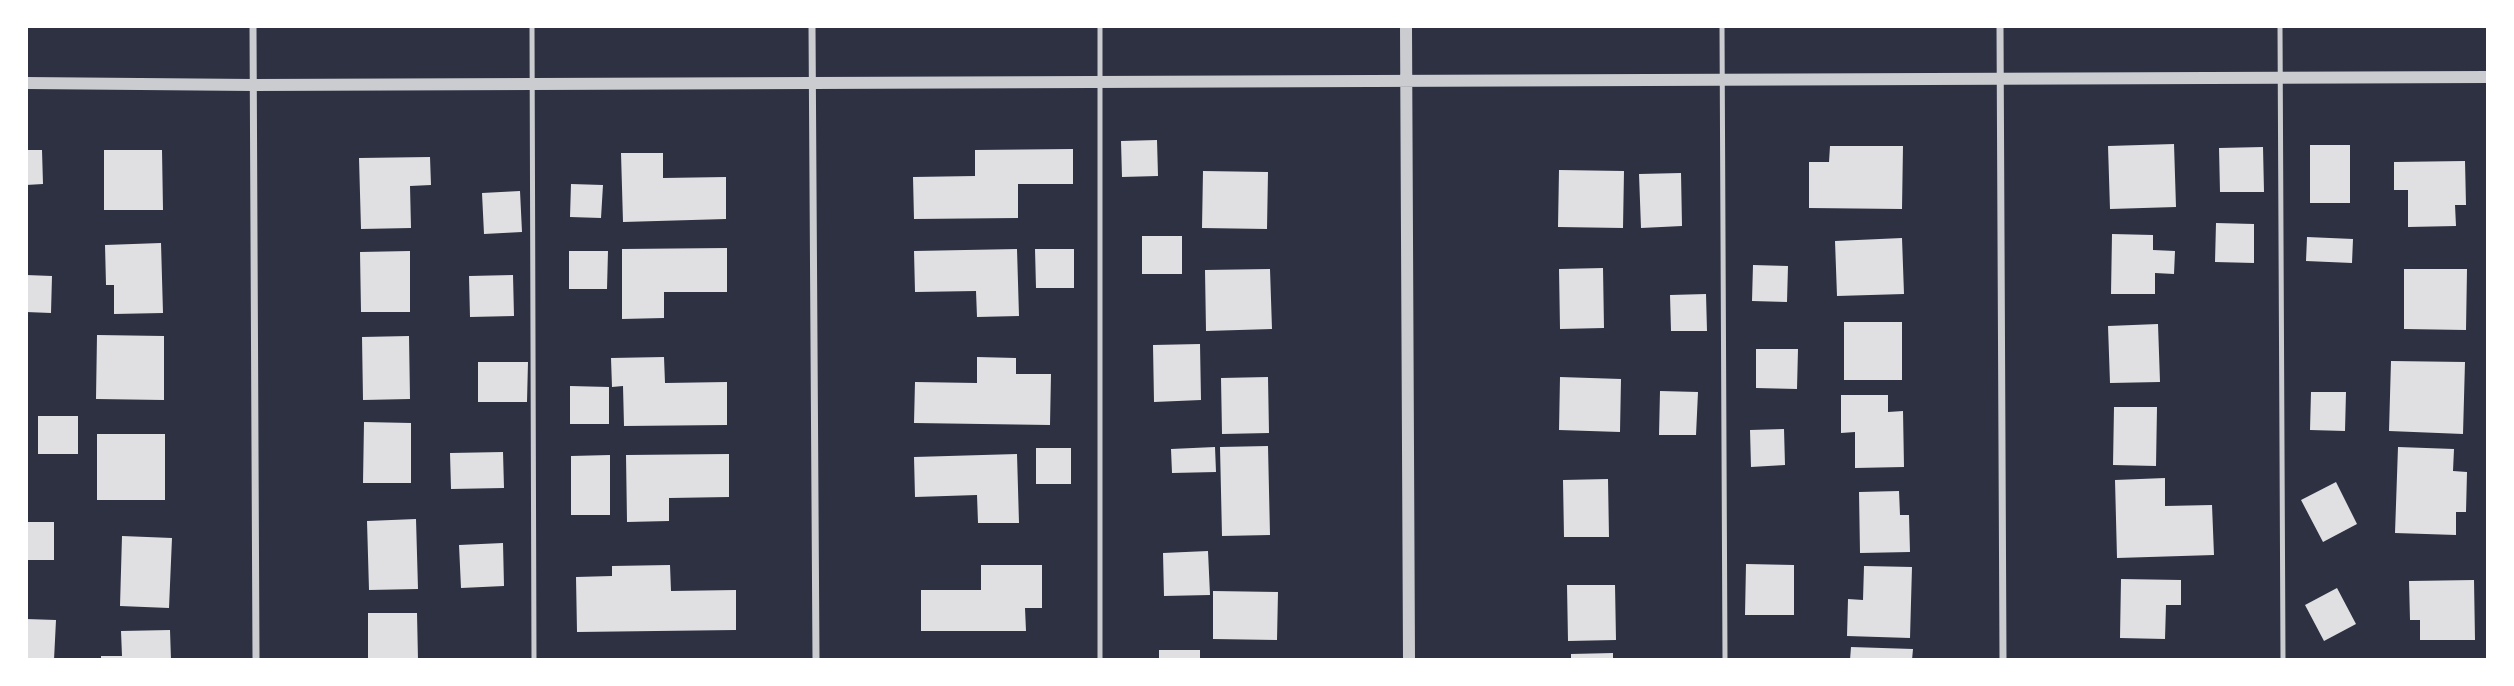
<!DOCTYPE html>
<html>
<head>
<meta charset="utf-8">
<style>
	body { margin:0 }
	#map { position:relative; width:2514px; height:686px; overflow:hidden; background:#2d3142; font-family:Barlow,sans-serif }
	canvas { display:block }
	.frame { position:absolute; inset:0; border:28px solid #fff; pointer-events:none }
</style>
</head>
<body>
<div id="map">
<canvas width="2514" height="686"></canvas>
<div class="frame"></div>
</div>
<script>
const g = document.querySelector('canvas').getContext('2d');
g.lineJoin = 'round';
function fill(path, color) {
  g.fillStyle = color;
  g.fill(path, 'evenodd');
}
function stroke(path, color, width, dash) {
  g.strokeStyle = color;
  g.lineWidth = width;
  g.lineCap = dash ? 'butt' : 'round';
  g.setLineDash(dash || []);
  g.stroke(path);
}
fill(new Path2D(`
	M1157,140l1,36 -36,1 -1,-36z
	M2174,144l2,63 -66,2 -2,-63z
	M2310,145h40v58h-40z
	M1830,146h73l-1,63 -93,-1v-46h20z
	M2263,147l1,45h-44l-1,-44z
	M1073,149v35h-55v34l-104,1 -1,-42 62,-1v-26z
	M26,150h16l1,34 -17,1z
	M104,150h58l1,60h-59z
	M621,153h42v25l63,-1v42l-103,3z
	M430,157l1,28 -21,1 1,42 -50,1 -2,-71z
	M2465,161l1,44h-11l1,21 -48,1v-37h-14v-28z
	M1559,170l65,1 -1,57 -65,-1z
	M1203,171l65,1 -1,57 -65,-1z
	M1681,173l1,53 -41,2 -2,-54z
	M571,184l32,1 -2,33 -31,-1z
	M520,191l2,41 -38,2 -2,-41z
	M2216,223l38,1v39l-39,-1z
	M2112,234l41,1v15l22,1 -1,23 -19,-1v21h-44z
	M1142,236h40v38h-40z
	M2307,237l46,2 -1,24 -46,-2z
	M1902,238l2,56 -67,2 -2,-55z
	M161,243l2,70 -49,1v-29h-8l-1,-40z
	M727,248v44h-63v26l-42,1v-70z
	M1017,249l2,67 -42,1 -1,-26 -61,1 -1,-41z
	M1035,249h39v39h-38z
	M410,251v61h-49l-1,-60z
	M569,251h39l-1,38h-38z
	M1753,265l35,1 -1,36 -35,-1z
	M1603,268l1,60 -44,1 -1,-60z
	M1270,269l2,60 -66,2 -1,-61z
	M2404,269h63l-1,61 -62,-1z
	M26,275l26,1 -1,37 -25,-1z
	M513,275l1,41 -44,1 -1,-41z
	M1706,294l1,37h-36l-1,-36z
	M1844,322h58v58h-58z
	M2158,324l2,58 -50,1 -2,-57z
	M97,335l67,1v64l-68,-1z
	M409,336l1,63 -47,1 -1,-63z
	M1200,344l1,56 -47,2 -1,-57z
	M1756,349h42l-1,40 -41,-1z
	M664,357l1,26 62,-1v43l-103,1 -1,-40 -11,1 -1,-29z
	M977,357l39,1v16h35l-1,51 -136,-2 1,-41 62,1z
	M2391,361l74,1 -2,72 -74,-3z
	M478,362h50l-1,40h-49z
	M1268,377l1,56 -47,1 -1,-56z
	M1560,377l61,2 -1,53 -61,-2z
	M570,386l39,1v37h-39z
	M1660,391l38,1 -2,43h-37z
	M2311,392h35l-1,39 -35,-1z
	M1841,395h47v17l15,-1 1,56 -49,1v-36l-14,1z
	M2114,407h43l-1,59 -43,-1z
	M38,416h40v38h-40z
	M364,422l47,1v60h-48z
	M1784,429l1,36 -34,2 -1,-37z
	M97,434h68v66h-68z
	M1268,446l2,89 -48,1 -2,-89z
	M1215,447l1,25 -44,1 -1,-24z
	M2398,447l56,2 -1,22 14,1 -1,40h-10v23l-61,-2z
	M1036,448h35v36h-35z
	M503,452l1,36 -53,1 -1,-36z
	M729,454v43l-60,1v23l-42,1 -1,-67z
	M1017,454l2,69h-41l-1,-28 -62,2 -1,-40z
	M610,455v60h-39v-59z
	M2165,478v28l47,-1 2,50 -97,3 -2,-78z
	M1608,479l1,58h-45l-1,-57z
	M2336,482l21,42 -34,18 -22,-42z
	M1899,491l1,24h9l1,37 -50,1 -1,-61z
	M416,519l2,70 -49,1 -2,-69z
	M26,522h28v38h-28z
	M122,536l50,2 -3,70 -49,-2z
	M503,543l1,43 -43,2 -2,-43z
	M1208,551l2,44 -46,1 -1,-43z
	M1746,564l48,1v50h-49z
	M670,565l1,26 65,-1v40l-159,2 -1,-55 36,-1v-10z
	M981,565h61v43h-17l1,23h-105v-41h60z
	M1864,566l48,1 -2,71 -63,-2 1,-37 15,1z
	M2121,579l60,1v25h-15l-1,34 -45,-1z
	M2474,580l1,60h-55v-20h-10l-1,-39z
	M1567,585h48l1,55 -48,1z
	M2337,588l19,36 -32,17 -19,-36z
	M1213,591l65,1 -1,48 -64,-1z
	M368,613h49l1,47h-50z
	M26,619l30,1 -2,40h-28z
	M170,630l1,30h-70v-4h21l-1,-25z
	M1851,647l62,2 -1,11h-62z
	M1159,650h41v10h-41z
	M1613,653v7h-42v-6z`), '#e0e0e3');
stroke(new Path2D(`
	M532,26l2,634
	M1100,26v634
	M1722,26l3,634
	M2280,26l3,634`), '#caccd0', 5);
stroke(new Path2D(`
	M253,26l3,634
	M812,26l4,634
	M2000,26l3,634`), '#caccd0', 7);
stroke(new Path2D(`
	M1406,26l3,634
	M26,83l227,2 2235,-8`), '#caccd0', 12);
</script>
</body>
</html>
